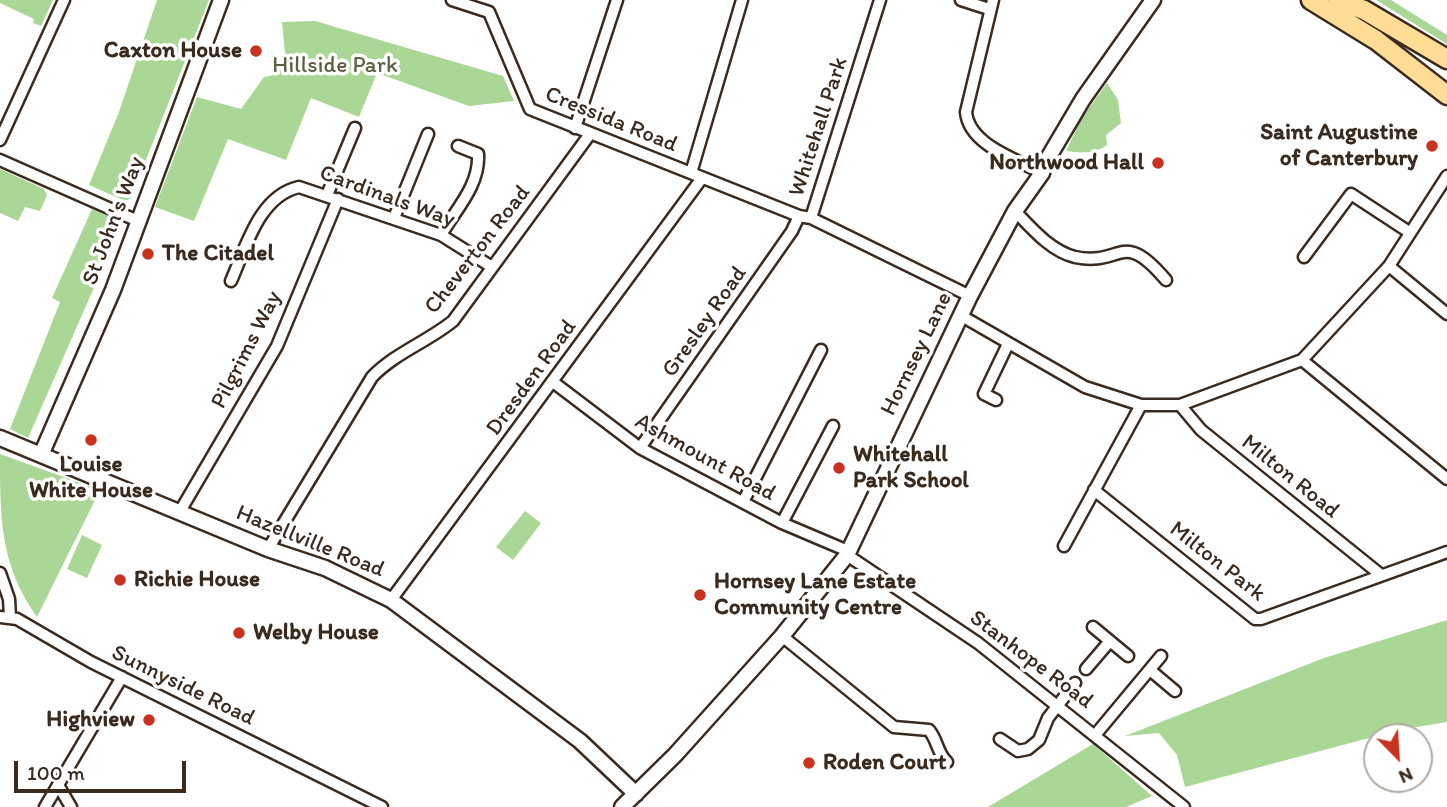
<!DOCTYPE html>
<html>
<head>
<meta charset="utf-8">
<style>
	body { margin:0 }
	#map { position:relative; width:1447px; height:807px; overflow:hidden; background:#fff; font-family:Itim,sans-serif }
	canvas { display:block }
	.north { position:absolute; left:1363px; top:723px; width:70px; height:70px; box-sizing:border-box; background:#fff; border:2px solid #b1aaa5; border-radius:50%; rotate:156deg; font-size:19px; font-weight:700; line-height:28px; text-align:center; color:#3b2a1e }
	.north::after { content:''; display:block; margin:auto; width:24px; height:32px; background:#c8321e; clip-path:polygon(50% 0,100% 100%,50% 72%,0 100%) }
	.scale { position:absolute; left:14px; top:761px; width:172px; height:32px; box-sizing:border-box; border:4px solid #3b2a1e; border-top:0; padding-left:9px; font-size:21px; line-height:24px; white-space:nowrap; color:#3b2a1e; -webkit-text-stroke:5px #fff; paint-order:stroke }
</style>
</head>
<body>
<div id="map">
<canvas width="1447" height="807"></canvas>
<div class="north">N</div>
<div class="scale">100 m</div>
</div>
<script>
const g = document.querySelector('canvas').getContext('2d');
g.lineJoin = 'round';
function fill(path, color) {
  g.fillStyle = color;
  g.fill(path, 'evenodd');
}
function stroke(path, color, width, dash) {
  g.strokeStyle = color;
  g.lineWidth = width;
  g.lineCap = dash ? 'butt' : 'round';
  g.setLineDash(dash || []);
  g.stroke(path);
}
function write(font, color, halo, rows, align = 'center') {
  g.font = font + ' Itim,sans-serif';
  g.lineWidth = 7;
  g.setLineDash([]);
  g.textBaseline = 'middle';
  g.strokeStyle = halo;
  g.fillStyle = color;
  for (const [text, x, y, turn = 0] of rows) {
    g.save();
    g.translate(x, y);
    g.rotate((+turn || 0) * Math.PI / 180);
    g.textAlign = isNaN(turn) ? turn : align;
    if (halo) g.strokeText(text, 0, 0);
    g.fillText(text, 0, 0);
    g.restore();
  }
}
fill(new Path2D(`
	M0,0h53l-12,26 -8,-3 1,-4 -34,-16z
	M157,0h52l-78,198 -6,3 -36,-16 30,-73z
	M1376,0h15l56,35v9z
	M315,21l188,55 11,25 -45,5 -92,-33 -18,44 -48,-19 -25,62 -58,-21 -34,82 -39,-14 42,-110 44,12 23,-32 16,-3 -1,-9 7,-1 -4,-42z
	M1107,83l11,17 3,23 -15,12 1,10c-12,9 -26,8 -41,6l15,-32z
	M0,169l44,20 3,6 -7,16 -15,-4 -7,14 -18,-8z
	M92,209l26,12 3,5 -93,212 -18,-9 50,-127 -8,-4z
	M0,454l100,36 -63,127c-37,-52 -37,-98 -37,-163z
	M525,511l16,12 -28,37 -17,-13z
	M82,535l20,10 -15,33 -20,-9z
	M1447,620v102l-48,8 -214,57 -8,-32 -18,-22 -34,3 199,-78z
	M1093,744l59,52 -26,11h-138z`), '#abd796');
const street = new Path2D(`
	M452,0l37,12 41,97 269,107 12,2 159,78
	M961,0l28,9
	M993,0l-27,112c3,33 50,47 76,61
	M575,128l42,-128
	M0,140l64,-140
	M0,160l138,61
	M691,173l51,-173
	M327,195l28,-67
	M1015,211c17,18 36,40 60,46 48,10 46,-30 91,23
	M394,218l34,-84
	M811,218l69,-218
	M441,235c14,-25 39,-49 37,-81l-20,-8
	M1304,257l47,-63 58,38
	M1389,266l58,48
	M231,281c15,-34 28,-85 68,-94l142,48 51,32
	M960,315l125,72 56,18h39l122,-45 87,-94 58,-90
	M1302,360l145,119
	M553,382l87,66 142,75 66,28
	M996,400l-12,-6 24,-50
	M1180,405l21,25 180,145
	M640,448l152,-217 7,-15
	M1094,490l161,129h6l186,-67
	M743,502l78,-152
	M179,513l98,-167 61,-147
	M782,523l51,-97
	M1064,546l77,-141
	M268,549l104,-172c23,-24 55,-35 81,-56l137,-187
	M847,555l131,88 206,164
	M0,573l9,26 1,18
	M391,600l311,-422
	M0,617l17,2 74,43 291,145
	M1093,627l35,29
	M782,636l112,91 35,3c9,11 8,23 18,32
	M1086,669l24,-28
	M1150,670l25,21
	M1096,734l65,-78
	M1000,739l18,12 10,-2 11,-9 9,-22 27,-35
	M58,785l13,22
	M45,807l77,-130`);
const secondary = new Path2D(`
	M0,438l268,111 57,19 66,32 189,141 56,53
	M41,455l72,-165 108,-290
	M622,807l53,-52 107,-119 65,-81 123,-259 45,-85 27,-38 2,-8 39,-66 70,-99`);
const highway = new Path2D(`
	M1311,0l65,40 71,55
	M1338,0l26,10 83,49`);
stroke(street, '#3b2a1e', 15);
stroke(secondary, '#3b2a1e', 19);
stroke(highway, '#3b2a1e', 23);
stroke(street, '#fff', 10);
stroke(secondary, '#fff', 14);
stroke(highway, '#ffdd96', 18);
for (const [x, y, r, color] of [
	[256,51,7,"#c8321e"],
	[1432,146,7,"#c8321e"],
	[1158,163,7,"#c8321e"],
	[148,254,7,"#c8321e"],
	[91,440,7,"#c8321e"],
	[839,468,7,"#c8321e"],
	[120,580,7,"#c8321e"],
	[700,595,7,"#c8321e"],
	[239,633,7,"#c8321e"],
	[149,720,7,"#c8321e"],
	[809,763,7,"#c8321e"]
]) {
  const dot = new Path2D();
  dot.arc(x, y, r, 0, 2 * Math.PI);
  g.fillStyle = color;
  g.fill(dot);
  stroke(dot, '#fff', 2.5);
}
write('bold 23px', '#3b2a1e', '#fff', [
	["Caxton House",242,51,"right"],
	["Saint Augustine",1418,133,"right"],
	["of Canterbury",1418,159,"right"],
	["Northwood Hall",1144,163,"right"],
	["The Citadel",162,254],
	["Whitehall",853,455],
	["Park School",853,481],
	["Louise",91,465,"center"],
	["White House",91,491,"center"],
	["Richie House",134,580],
	["Hornsey Lane Estate",714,582],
	["Community Centre",714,608],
	["Welby House",253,633],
	["Highview",135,720,"right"],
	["Roden Court",823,763]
], 'left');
write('23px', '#5d5e42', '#fff', [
	["Hillside Park",335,66]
]);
write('23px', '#3b2a1e', '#fff', [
	["Cressida Road",611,120,22],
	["Whitehall Park",819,127,-72],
	["Cardinals Way",387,197,20],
	["St John's Way",114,221,-69],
	["Cheverton Road",478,250,-52],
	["Gresley Road",705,322,-55],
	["Pilgrims Way",247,350,-63],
	["Hornsey Lane",917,354,-64],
	["Dresden Road",532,378,-54],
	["Ashmount Road",705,458,29],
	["Milton Road",1290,477,39],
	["Hazellville Road",310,542,22],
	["Milton Park",1217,562,38],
	["Stanhope Road",1031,660,37],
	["Sunnyside Road",183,686,26]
]);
</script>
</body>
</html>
